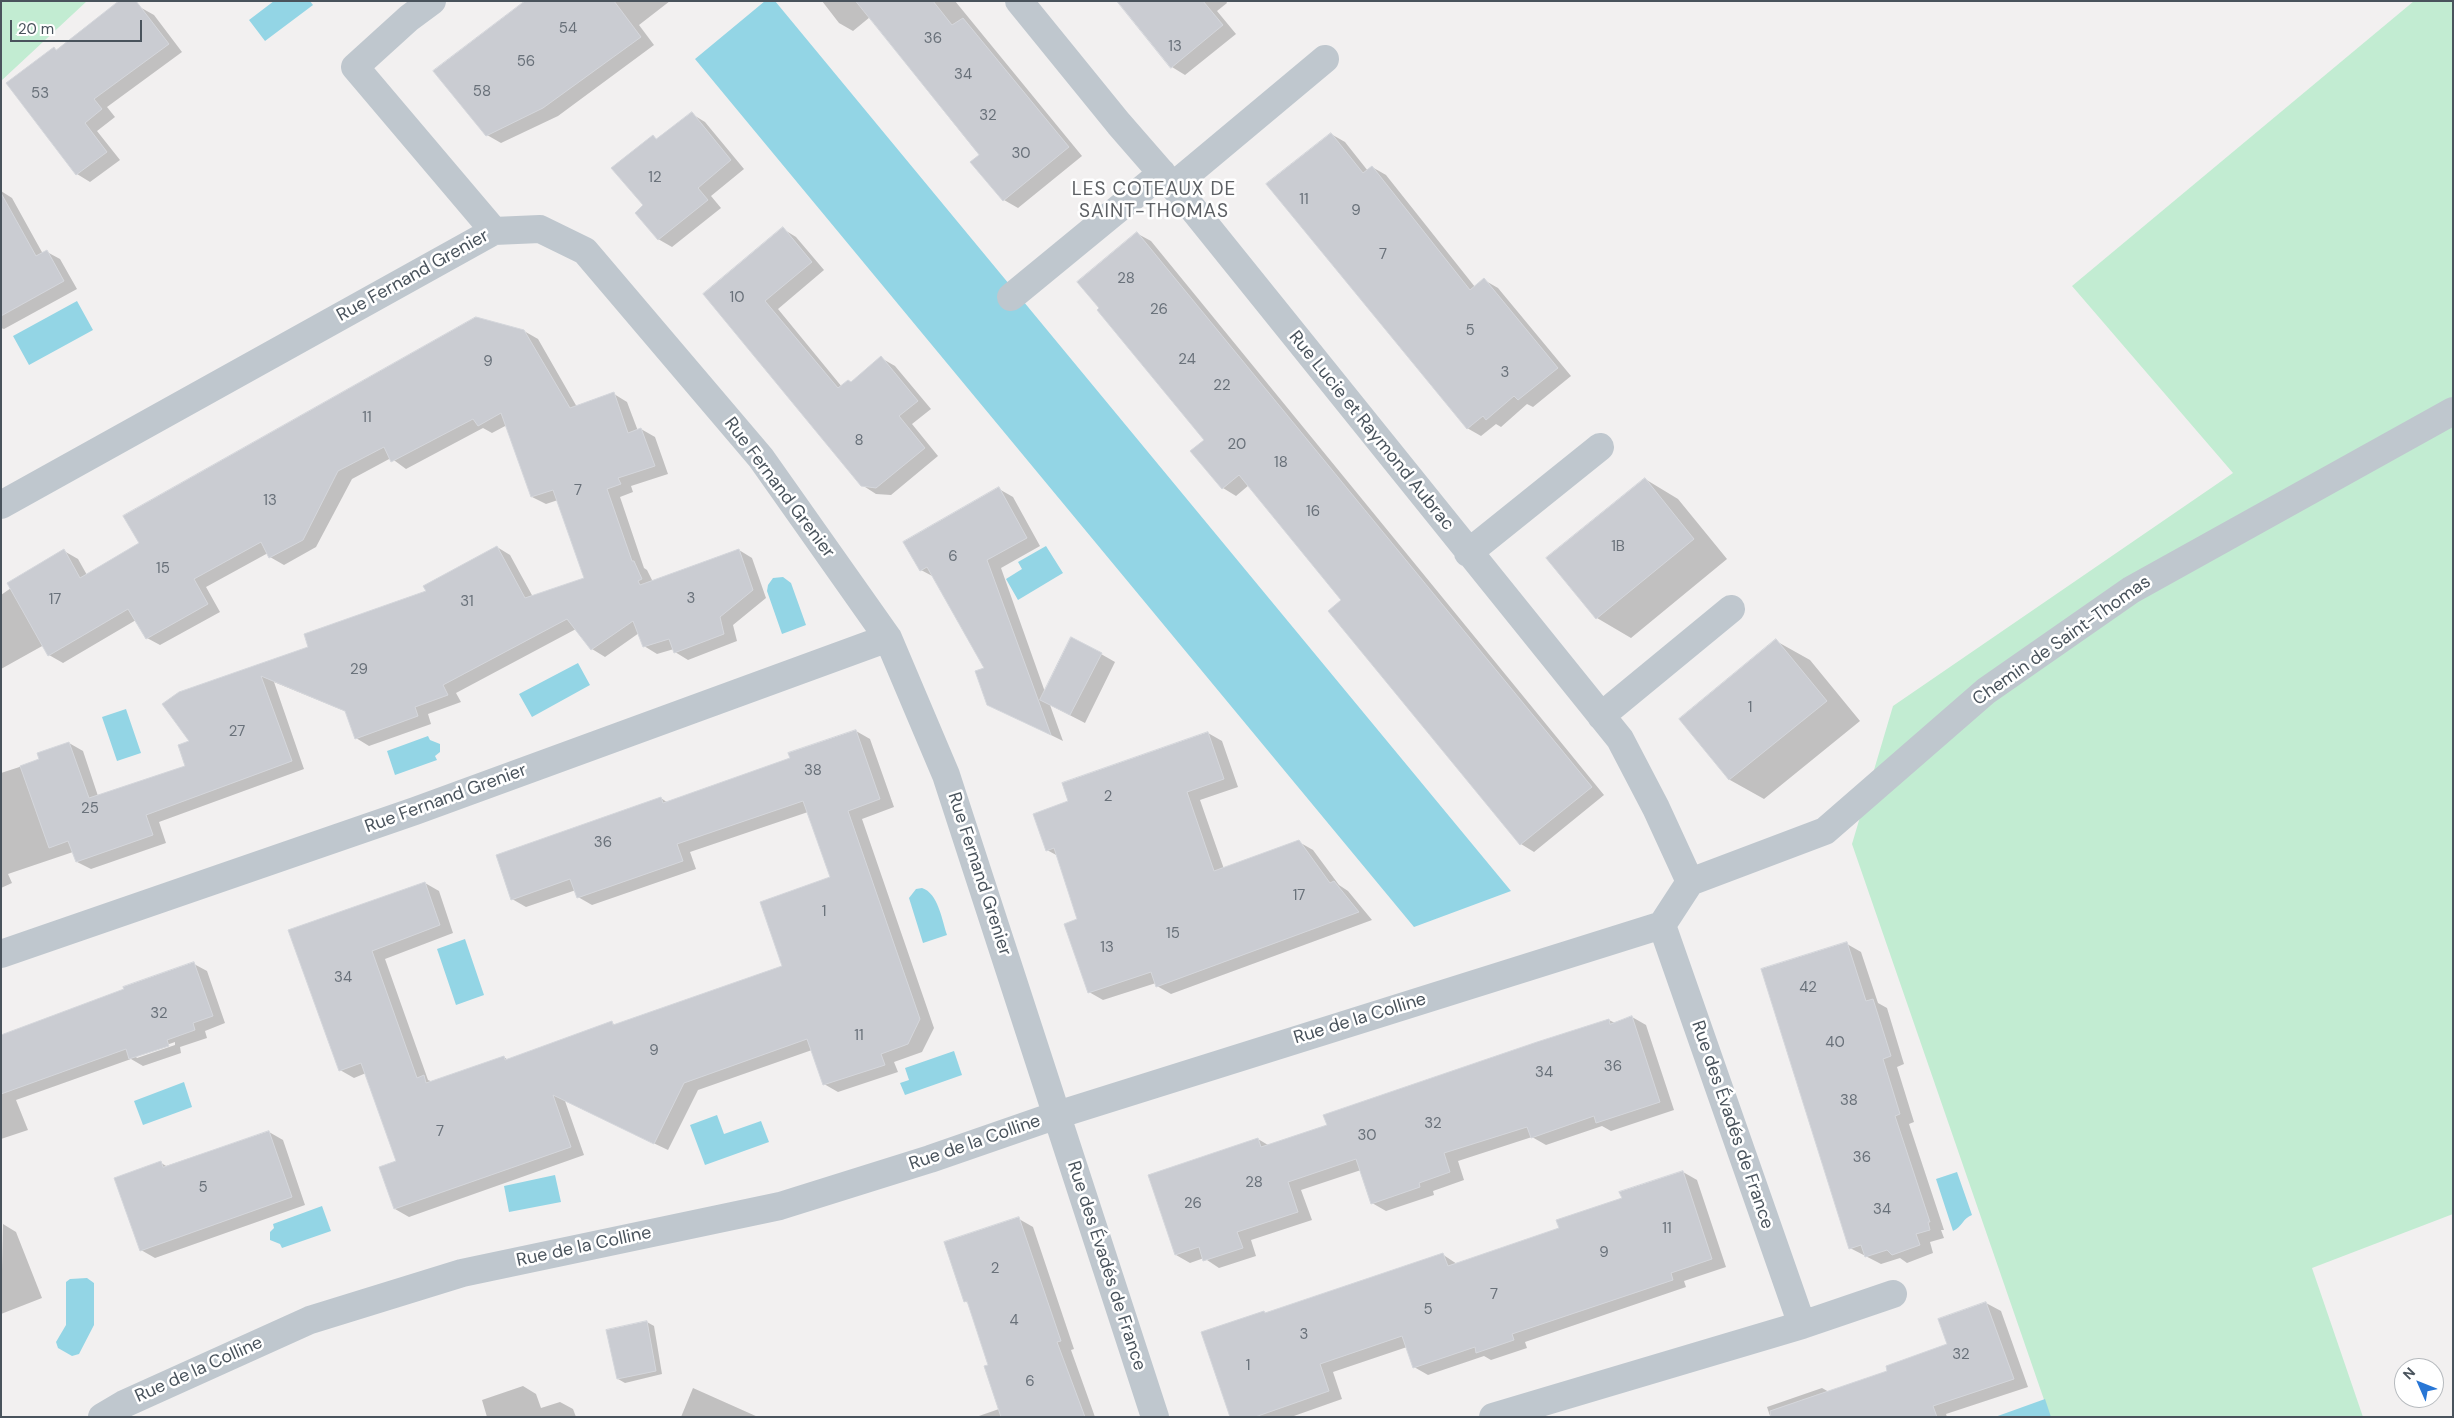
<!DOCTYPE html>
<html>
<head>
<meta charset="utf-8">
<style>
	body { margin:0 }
	#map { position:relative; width:2454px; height:1418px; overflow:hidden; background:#f2f0f0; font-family:"DM Sans",sans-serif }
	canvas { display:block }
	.frame { position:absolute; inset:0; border:2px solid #49535c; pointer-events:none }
	.north { position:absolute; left:2394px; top:1358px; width:50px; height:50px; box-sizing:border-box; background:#fff; border:1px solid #b6babe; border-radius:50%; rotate:314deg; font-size:14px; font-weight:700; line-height:20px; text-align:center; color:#49535c }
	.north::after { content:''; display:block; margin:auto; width:18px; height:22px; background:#2876d5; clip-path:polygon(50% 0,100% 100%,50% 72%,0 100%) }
	.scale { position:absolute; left:10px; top:20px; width:132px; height:22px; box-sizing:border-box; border:2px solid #49535c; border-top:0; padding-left:6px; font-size:15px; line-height:18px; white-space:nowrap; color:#49535c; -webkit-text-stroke:4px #fff; paint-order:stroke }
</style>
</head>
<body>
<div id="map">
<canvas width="2454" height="1418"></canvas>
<div class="frame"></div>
<div class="north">N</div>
<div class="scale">20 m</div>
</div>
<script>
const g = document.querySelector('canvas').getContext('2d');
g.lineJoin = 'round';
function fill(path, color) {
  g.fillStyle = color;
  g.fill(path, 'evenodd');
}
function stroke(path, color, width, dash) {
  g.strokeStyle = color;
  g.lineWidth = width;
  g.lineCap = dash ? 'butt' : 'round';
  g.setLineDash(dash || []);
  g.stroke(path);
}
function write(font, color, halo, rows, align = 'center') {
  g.font = font + ' "DM Sans",sans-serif';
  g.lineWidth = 5;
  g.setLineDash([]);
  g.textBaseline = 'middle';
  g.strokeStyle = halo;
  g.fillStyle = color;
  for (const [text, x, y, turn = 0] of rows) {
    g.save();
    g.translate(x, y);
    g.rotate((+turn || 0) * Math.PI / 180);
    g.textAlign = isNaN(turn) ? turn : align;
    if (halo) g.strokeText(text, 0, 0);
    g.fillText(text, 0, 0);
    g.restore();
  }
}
fill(new Path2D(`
	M1,1h86l-86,80z
	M2414,1h39v1213l-141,54 51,149h-313l-198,-573 41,-138 340,-233 -161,-187z`), '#c2ecd2');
fill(new Path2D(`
	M274,1h36l3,4 -48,36 -16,-21z
	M765,1h10l736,890 -97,36 -719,-868z
	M77,301l16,29 -64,35 -16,-29z
	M1046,546l17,27 -45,27 -12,-21 16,-10 -4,-7z
	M783,577l8,6 15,42 -24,9 -15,-43 1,-6 5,-7z
	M578,663l12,22 -58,32 -13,-23z
	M126,709l15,44 -24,8 -15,-44z
	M428,736l2,4 10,4v8l-5,4 2,4 -42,15 -8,-24z
	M922,888c16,5 20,32 25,47l-24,8 -14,-45 7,-9z
	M465,939l19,56 -28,10 -19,-56z
	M954,1051l8,24 -57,20 -5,-12 9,-3 -4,-12z
	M184,1082l8,25 -49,18 -9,-24z
	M717,1115l7,19 37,-13 8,21 -64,23 -15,-40z
	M1957,1172l15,43c-9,3 -10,12 -19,16l-17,-52z
	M555,1175l6,27 -52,10 -5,-26z
	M322,1206l9,25 -49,17 -2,-4 -10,-4v-8l4,-4 -1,-4z
	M87,1278l7,5v42l-15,29 -7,2 -14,-8 -2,-6 10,-17v-43l4,-3z
	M2045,1399l6,18h-56z`), '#93d5e5');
fill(new Path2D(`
	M129,1l25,14 28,37 -75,55 8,10 -18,14 23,29 -30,22 -13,-8 -70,-90 47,-35 3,2z
	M527,1h143l-31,24 15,20 -96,71 -57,27 -14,-8z
	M822,1h133l127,155 -64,52 -14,-8 -23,-45 -111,-138 -17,14 -14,-8z
	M1118,1h108l1,2 -10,8 19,23 -51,41 -13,-8z
	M692,114l13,8 39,47 -33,27 10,12 -49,39 -14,-8 -13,-34 8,-68 5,3z
	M1331,134l14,8 23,29 4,-4 14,8 89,112 9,-7 14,8 73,88 -38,31 -6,-3 -26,23 -5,-3 -15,12 -14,-8z
	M1,191l11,7 31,56 4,-2 13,7 17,30 -73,40 -3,-1z
	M783,229l13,8 28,33 -46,39 64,78 9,-4 30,-25 14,8 36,43 -19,15 26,32 -47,39 -15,-1 -14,-9 -157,-191z
	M1138,234l13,7 453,554 -70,57 -13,-8 -178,-243 -94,-116 -13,11 -13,-8 -17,-48 -106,-131z
	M524,331l14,8 39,68 37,-13 13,8 11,29 3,-2 14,8 13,37 -37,12 2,6 -13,5 24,71 3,2 6,12 86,-32 13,8 14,40 -33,27 4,16 -49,19 -13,-8 -1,-3 -17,5 -13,-8 -5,-13 -34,24 -13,-8 -16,-20 -120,64 5,9 -33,12 3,10 -62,22 -13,-8 -9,-26 -73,-30 30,87 -145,53 7,21 -75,26 -14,-7 -4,-10 -65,22 4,9 -11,5v-115l40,-13 28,-17 14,8 15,45 88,-30 5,-24 -27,-38 146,-56 118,-56 69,-45 13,8 23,42 52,-18 -27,-79 -12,4 -14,-7 -25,-72 -15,8 -9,-5 -77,41 -15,-11 -39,21 -36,68 -32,18 -14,-8 -2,-4 -62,34 14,25 -60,33 -13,-7 -11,-18 -73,43 -14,-8 -5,-10 -43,24v-74l63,-44 14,8 9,16z
	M1645,479l33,20 49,60 -96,79 -34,-20 -49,-60z
	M999,489l14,8 27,49 -39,22 44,124 56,-38 14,8 -30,61 -35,-18 13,36 -75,-37 -2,-35 -52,-92 -13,-7z
	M1776,641l34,19 50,61 -96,78 -34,-19 -50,-61z
	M856,731l14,8 24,68 -32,12 72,209 -12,24 -28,10 4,10 -60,20 -14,-8 -12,-34 -114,40 -30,60 -103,-49 19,54 -175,62 -14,-8 2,-48 -31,-88 -12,5 -14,-8 -50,-139 135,-48 14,8 14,42 -68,26 43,121 5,2 71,-25 4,3 104,-37 4,2 168,-59 48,-88 -24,-66 -118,40 6,17 -104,36 -14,-8 -2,-7 -50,17 -14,-8 149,-101 7,5 124,-44z
	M1208,733l14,8 16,46 -38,13 24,69 75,-27 14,8 26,35 9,6 24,29 -201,74 -14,-8 -1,-3 -53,17 -14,-8 -10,-72 -21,-64 -11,-6 23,-48z
	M1847,944l14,8 17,51 9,5 17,56 -7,3 17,55 -5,2 35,106h-3l3,8 -14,4 3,11 -26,10 -7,-5 -19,6 -31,-16z
	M194,964l13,7 18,52 -20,8 2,7 -27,9 1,6 -38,13 -12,-7 -115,41 12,30 -27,9v-93zM175,1042v3l-38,13 -2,-2z
	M1632,1017l14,8 28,85 -63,21 -9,-5 -56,19 -14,-8 -74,24 6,19 -31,11 1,4 -48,16 -14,-8 -11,-33 -60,20 11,30 -61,20 5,16 -37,12 -15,-10 -14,5 -14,-8 82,-116 10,6 60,-19 281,-106 6,3z
	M269,1132l14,8 22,65 -150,53 -14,-8 20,-87 7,4z
	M1683,1172l14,8 29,87 -42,14 2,6 -161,55 2,6 -36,12 -7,-4 -56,19 -14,-8 -7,-20 -74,25 9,27 -51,18h-60l36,-103 175,-60 15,10 104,-35z
	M1019,1219l14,8 41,122 -3,1 24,67h-119l23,-8 -9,-44 -21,-61 -4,-3z
	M3,1224l13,8 26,66 -41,16z
	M1986,1303l15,8 27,76 -82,27 1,3h-180l3,-1 -3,-9 55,-19 7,4 60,-21 60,-27z
	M647,1322l7,4 8,48 -37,9 -7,-4z
	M523,1386l13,8 5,14 19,-6 13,7 3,8h-89l-5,-17z
	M693,1388l65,29h-77z`), '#0003');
const building = new Path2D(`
	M119,1h17l33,43 -75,55 8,10 -17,14 22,29 -31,23 -70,-92 48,-36 2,3z
	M525,1h89l27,36 -98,71 -57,28 -53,-65z
	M856,1h77l19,24 11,-7 106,129 -66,54 -33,-39 9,-7z
	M1117,1h86l20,24 -52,43z
	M692,112l39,48 -33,28 10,12 -50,40 -23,-27 8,-8 -32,-37 42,-33 3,4z
	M1331,133l32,40 9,-7 98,124 14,-12 74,90 -40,32 -4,-4 -28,24 -3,-4 -16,13 -201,-245z
	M1,193l35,63 11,-6 17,31 -63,35z
	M783,227l29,35 -47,39 73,87 10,-8 3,2 30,-26 37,45 -19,15 26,32 -49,40 -15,-2 -158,-192z
	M1137,232l455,555 -72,58 -192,-234 13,-11 -102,-125 -17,14 -32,-38 14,-11 -107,-130 2,-2 -22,-26z
	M476,317l48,13 46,78 44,-16 14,41 13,-5 14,38 -37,12 3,6 -14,5 25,72h2l8,18 -4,2 2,4 99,-36 14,41 -33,27 4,17 -50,19 -5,-14 -26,8 -10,-26 -42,29 -24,-31 -124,66 5,10 -33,12 3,9 -63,23 -10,-28 -84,-35 31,85 -146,54 7,20 -77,27 -8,-21 -19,7 -29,-82 19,-7 -2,-6 32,-11 20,56 96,-32 -7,-21 11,-4 -27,-37 17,-12 129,-45 -4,-13 122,-43 -3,-5 74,-40 28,52 59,-20 -31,-88 -22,7 -30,-84 -23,13 -5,-7 -82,43 -7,-15 -46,24 -35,69 -34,18 -8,-16 -67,37 14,25 -62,35 -18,-30 -80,47 -41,-73 57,-34 16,29 59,-35 -16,-27z
	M1645,478l49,61 -98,80 -50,-61z
	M999,487l28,51 -40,22 64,175 -64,-30 -12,-34 9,-3 -57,-101 -7,4 -17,-29z
	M1071,637l31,16 -32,62 -30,-15z
	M1776,639l51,62 -98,79 -50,-61z
	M856,730l24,69 -32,12 72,208 -12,25 -27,10 4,11 -62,20 -16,-46 -123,44 -30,61 -101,-49 18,52 -177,62 -15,-42 17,-6 -35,-98 -22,8 -51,-141 137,-48 15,43 -68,26 45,127 7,-3 2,8 78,-27 1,4 107,-39 1,4 169,-59 -22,-64 70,-25 -27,-76 -126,43 6,17 -106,37 -7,-19 -59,21 -15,-45 165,-58 2,6 127,-45 -2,-5z
	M1208,732l16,47 -37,13 27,79 85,-31 31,43 4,-2 25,31 -203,75 -5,-15 -63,21 -24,-69 13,-5 -23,-71 -8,3 -13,-37 35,-13 -6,-18z
	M1847,942l19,59 7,-2 18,57 -8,3 17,55 -5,2 35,106h-2l2,8 -14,4 4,11 -28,10 -5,-5 -22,7 -4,-12 -12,4 -88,-280z
	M194,962l19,54 -20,7 2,7 -28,10 2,6 -40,13 -3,-10 -125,45v-59l123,-46 -1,-2z
	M1632,1016l28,86 -64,21 -2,-7 -63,22 -4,-11 -83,26 6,19 -31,11 1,4 -49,17 -15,-45 -68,23 10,30 -61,20 6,16 -40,13 -4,-14 -24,8 -27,-80 110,-37 3,9 66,-22 -4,-10 214,-73 72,-23 1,5z
	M269,1131l23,66 -152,54 -26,-73 47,-17 2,6z
	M1683,1171l29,88 -41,14 2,7 -161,54 2,6 -38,13 -1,-6 -62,21 -11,-32 -82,28 9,27 -74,26h-25l-29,-85 63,-21 1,2 178,-60 5,13 111,-38 -3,-8 66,-22 -3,-6z
	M1019,1217l42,124 -4,1 28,75h-84l-17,-51 4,-1 -21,-64 -3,1 -20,-60z
	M1986,1302l28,77 -81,27 4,11h-166l-1,-6 117,-40 -1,-5 61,-22 -9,-25z
	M647,1321l9,50 -39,8 -11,-49z`);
fill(building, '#caccd2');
stroke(building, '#d4d6db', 1);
stroke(new Path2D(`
	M432,1l-23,17 -54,49 139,164
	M1019,1l100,123 74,85 427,530 36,69 34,74
	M1173,186l152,-127
	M1011,297l151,-124
	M1,505l493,-274 46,-2 45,22 176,207 127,180 58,137 209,642
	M1468,553l132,-106
	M1601,716l130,-107
	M1,954l414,-143 473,-173
	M1802,1325l91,-31
	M102,1417l22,-13 186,-84 152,-47 318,-67 150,-47 127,-44 605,-190 28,-43 135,-51 161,-140 145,-101 322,-179
	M1493,1417l309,-92 -140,-400`), '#bfc7ce', 28);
write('15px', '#69717a', null, [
	["54",568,29],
	["36",933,39],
	["13",1175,47],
	["56",526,62],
	["34",963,75],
	["58",482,92],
	["53",40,94],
	["32",988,116],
	["30",1021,154],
	["12",655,178],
	["11",1304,200],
	["9",1356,211],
	["7",1383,255],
	["28",1126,279],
	["10",737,298],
	["26",1159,310],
	["5",1470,331],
	["24",1187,360],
	["9",488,362],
	["3",1505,373],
	["22",1222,386],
	["11",367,418],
	["8",859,441],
	["20",1237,445],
	["18",1281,463],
	["7",578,491],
	["13",270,501],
	["16",1313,512],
	["1B",1618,547],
	["6",953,557],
	["15",163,569],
	["3",691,599],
	["17",55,600],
	["31",467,602],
	["29",359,670],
	["1",1750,708],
	["27",237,732],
	["38",813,771],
	["2",1108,797],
	["25",90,809],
	["36",603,843],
	["17",1299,896],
	["1",824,912],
	["15",1173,934],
	["13",1107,948],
	["34",343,978],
	["42",1808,988],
	["32",159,1014],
	["11",859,1036],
	["40",1835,1043],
	["9",654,1051],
	["36",1613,1067],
	["34",1544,1073],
	["38",1849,1101],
	["32",1433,1124],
	["7",440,1132],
	["30",1367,1136],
	["36",1862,1158],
	["28",1254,1183],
	["5",203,1188],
	["26",1193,1204],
	["34",1882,1210],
	["11",1667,1229],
	["9",1604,1253],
	["2",995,1269],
	["7",1494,1295],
	["5",1428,1310],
	["4",1014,1321],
	["3",1304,1335],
	["32",1961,1355],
	["1",1248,1366],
	["6",1030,1382]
]);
write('18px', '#49535c', '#fff', [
	["Rue Fernand Grenier",413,276,-29],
	["Rue Lucie et Raymond Aubrac",1371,431,51],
	["Rue Fernand Grenier",779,488,53],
	["Chemin de Saint-Thomas",2062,641,-35],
	["Rue Fernand Grenier",446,799,-20],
	["Rue Fernand Grenier",979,874,72],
	["Rue de la Colline",1360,1019,-17],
	["Rue des Évadés de France",1732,1125,71],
	["Rue de la Colline",975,1143,-19],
	["Rue de la Colline",584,1247,-12],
	["Rue des Évadés de France",1106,1266,72],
	["Rue de la Colline",199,1370,-24]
]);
g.letterSpacing = '1px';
write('19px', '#5d6064', '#fff', [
	["LES COTEAUX DE",1154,190],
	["SAINT-THOMAS",1154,212]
]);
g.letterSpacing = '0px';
</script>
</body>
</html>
